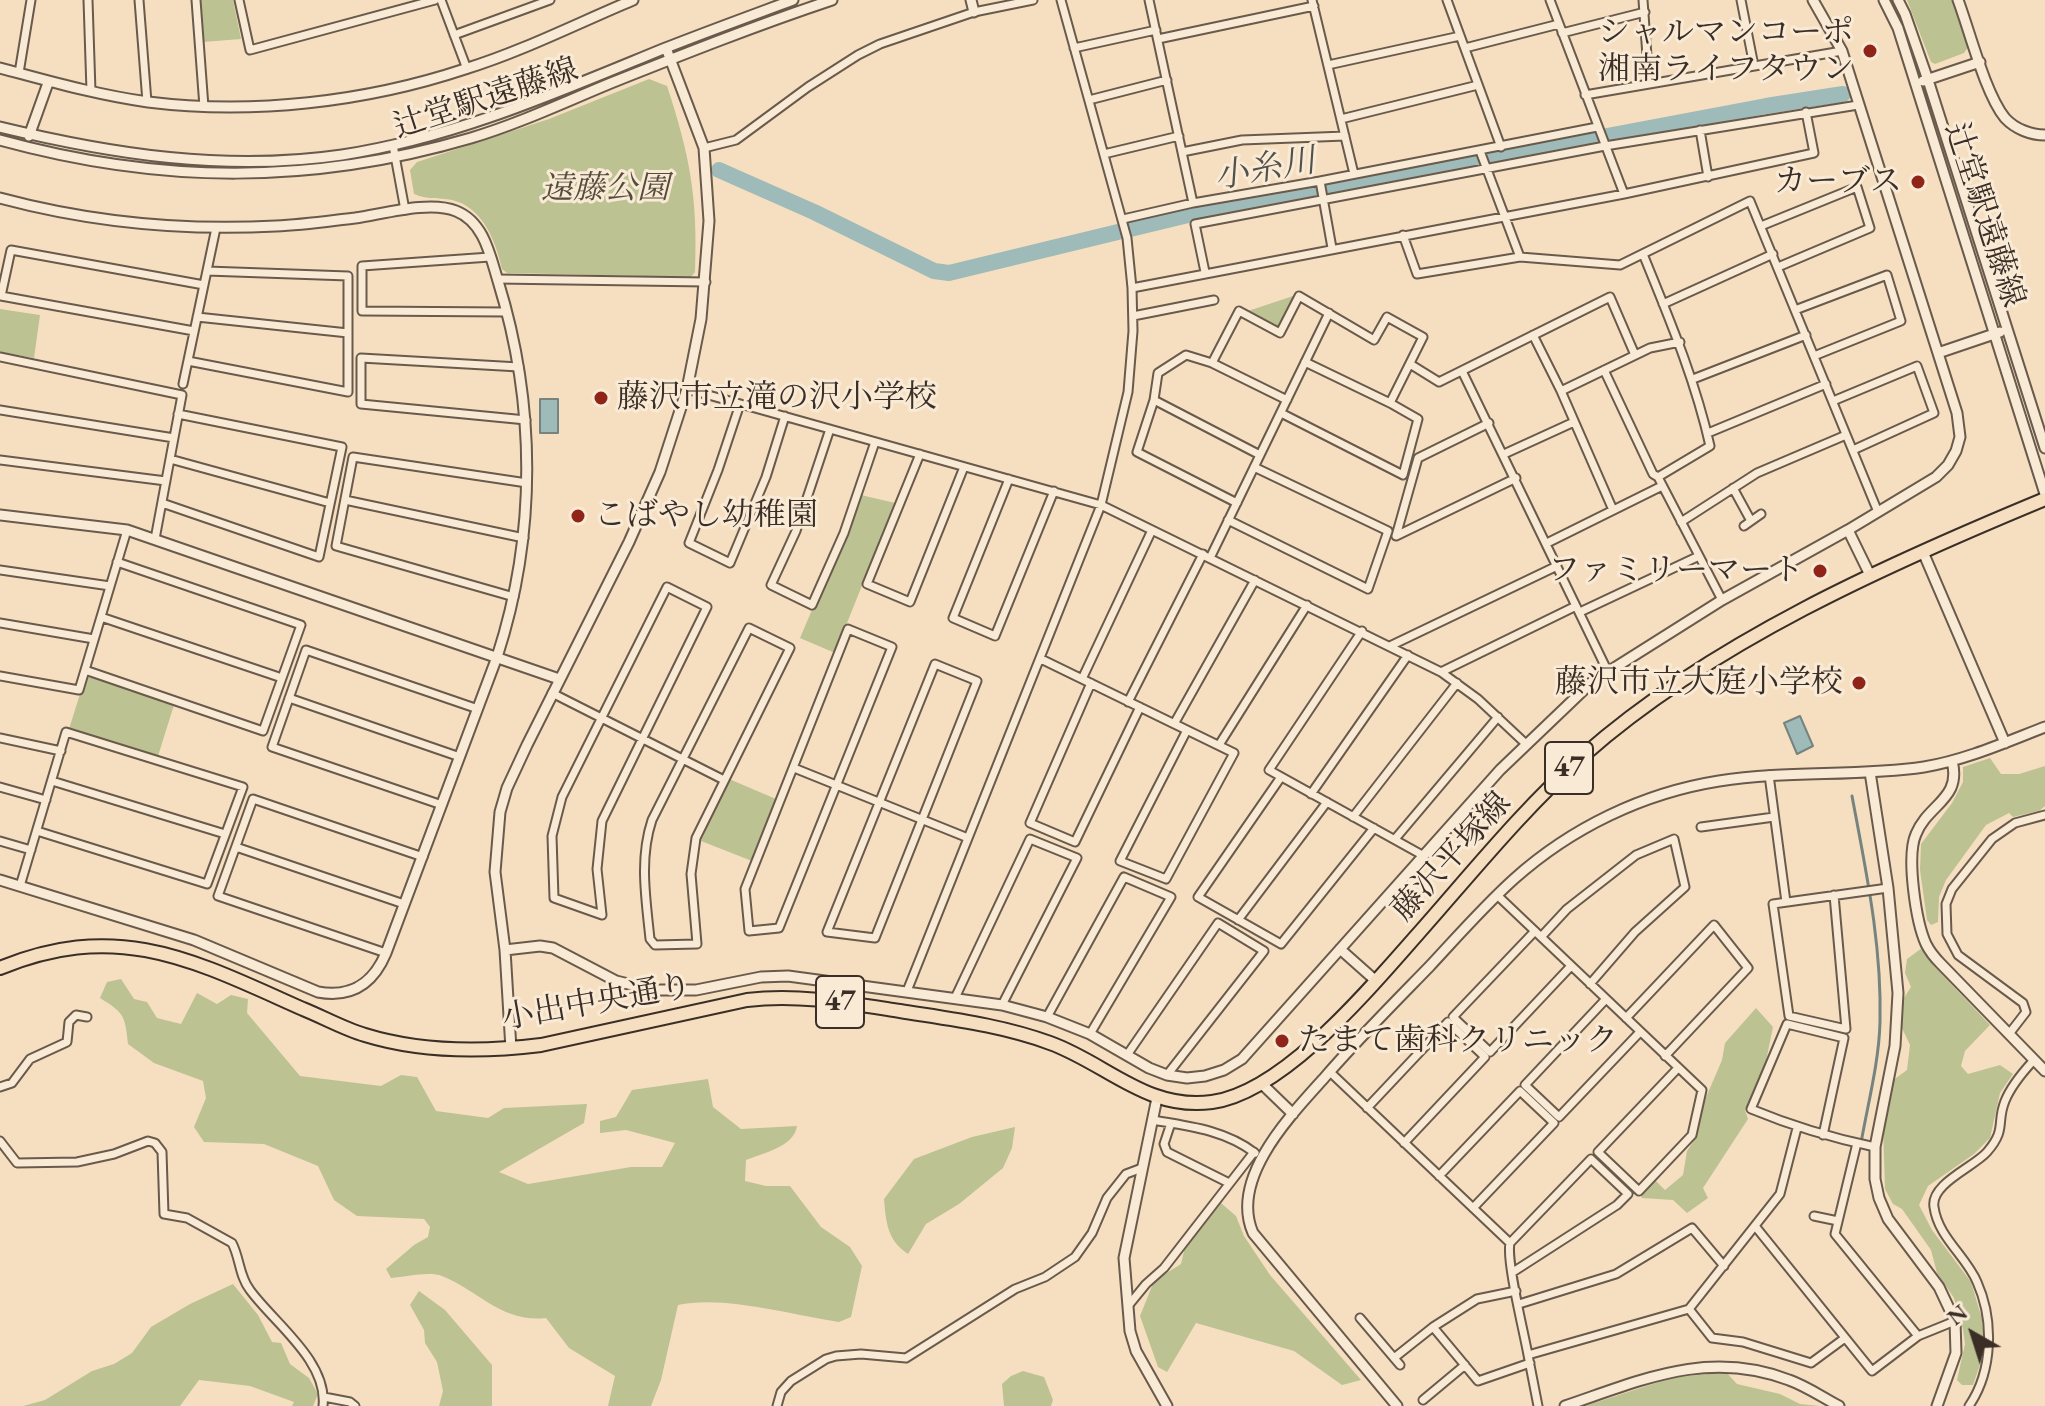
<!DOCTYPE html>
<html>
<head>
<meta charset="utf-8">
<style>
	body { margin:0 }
	#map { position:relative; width:2045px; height:1406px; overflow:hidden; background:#f6dfc0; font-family:"EB Garamond",serif }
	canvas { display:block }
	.north { position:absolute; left:1933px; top:1294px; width:80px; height:80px; -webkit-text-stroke:6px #f9ead6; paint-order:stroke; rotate:321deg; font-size:22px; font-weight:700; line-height:32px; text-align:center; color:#3a2e26 }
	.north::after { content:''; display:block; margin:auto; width:28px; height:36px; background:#3a2e26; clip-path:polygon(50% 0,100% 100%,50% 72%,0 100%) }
</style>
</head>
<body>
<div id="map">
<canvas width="2045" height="1406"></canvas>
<div class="north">N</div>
</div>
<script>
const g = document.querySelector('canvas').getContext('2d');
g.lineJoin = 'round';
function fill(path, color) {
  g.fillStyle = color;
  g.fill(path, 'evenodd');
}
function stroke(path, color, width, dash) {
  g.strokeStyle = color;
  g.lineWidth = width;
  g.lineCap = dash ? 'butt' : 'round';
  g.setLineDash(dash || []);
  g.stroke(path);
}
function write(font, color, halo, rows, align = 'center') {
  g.font = font + ' "EB Garamond","Noto Serif JP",serif';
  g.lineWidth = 6;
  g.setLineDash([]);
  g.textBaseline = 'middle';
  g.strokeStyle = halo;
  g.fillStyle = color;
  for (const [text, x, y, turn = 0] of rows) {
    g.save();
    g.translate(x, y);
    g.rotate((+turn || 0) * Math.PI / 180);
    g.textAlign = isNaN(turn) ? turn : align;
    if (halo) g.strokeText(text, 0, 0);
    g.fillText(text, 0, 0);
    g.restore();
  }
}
fill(new Path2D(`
	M201,0h32l8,39 -38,3z
	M1907,0h45l16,47 -4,6 -29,11 -4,-2z
	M649,79l18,7c23,70 31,112 28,186l-4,5 -184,-4 -5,-4c-6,-27 -19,-62 -50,-69 -13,-3 -26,0 -38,-6l-4,-24 7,-8 132,-43z
	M1299,294l-18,35 -33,-18z
	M0,309l40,6 -6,43 -34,-6z
	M861,495l34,8 -60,150 -35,-15z
	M92,677l82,28 -16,51 -89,-27 11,-35h3l5,-16z
	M1990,758l11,16h18l26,-8v40l-6,5 -26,6 -4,-4 -23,12 -40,55 -7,17 -1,25 -7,3 -4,-5 -7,-50 1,-26 31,-41 11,-21v-15z
	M729,779l47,20 -24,62 -51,-20z
	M1922,948l12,18 56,59 -25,26 -4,15 7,8 32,-9 13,9 -13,19 -10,45 -16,16 -46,32 -9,19 13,25 39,52 11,37 2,34 -11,32h-11l-5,-5 8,-36 -2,-15 -9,-31 -17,-25 -6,-23 -29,-41 -9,-5 -8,-15 -2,-62 9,-46 15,-11 3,-25 -9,-19 1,-25 9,-14 -6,-14 2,-14z
	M121,979l13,20 13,3 10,16 24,6 16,-31 20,11 14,-9 17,4 -1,14 53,63 81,10 20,-11 16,2 19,34 52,7 16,-10 83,-4 -3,19 -85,49 29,12 103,-17h31l13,-24 -49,-13 -26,3v-12l16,-4 16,-27 76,-11 5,28 28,22 56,-3c-3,21 -34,27 -51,34l-1,21 21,5h24l31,41 29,20 12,19 -11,51 -12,5c-47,-7 -116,-27 -161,-17l-17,75 -10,26h-43l7,-30 -46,-28 -23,-30c-44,5 -67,-27 -104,-42 -13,-5 -37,1 -51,2l-5,-9 28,-24 14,-8 2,-10 -6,-8 -67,-3 -23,-16 -16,-34 -54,-22 -60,-2 -10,-15 12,-29 -3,-17 -49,-18 -26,-19c-3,-29 -4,-31 -28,-46l7,-16z
	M1756,1008l17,19 -8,39 -20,44 3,9 -45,69 5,10 -21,15 -14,-13 -31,-2 -3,-6 15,-13 11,11 18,-15 4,-24 10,-15 7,-34 18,-42 3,-17z
	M1015,1127l-3,21 -9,20 -44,36 -33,20 -18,30c-21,-14 -22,-32 -24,-55l30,-40 58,-22z
	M1221,1203l15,13 8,20 26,39 91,105 -19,5 -48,-34 -98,-28 -29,49 -9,-5 -18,-51 14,-35 27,-17 4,-17z
	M233,1284l25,31 14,27 9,1 9,21 19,14 9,16 -5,12h-21l2,-4 -44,-16 -51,-6 -19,26h-157l22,-6 47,-29 22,-7 18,-11 19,-26 39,-23z
	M419,1291l26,19 47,55v41h-53l4,-15 -6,-29 -12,-19 -1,-13 -14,-25z
	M1023,1371l21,6 9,23 -2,6h-47l-2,-22 9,-8z
	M1726,1372l11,12 43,10 20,10 20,2h-235l86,-28z`), '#bcc292');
const water = new Path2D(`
	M540,399h18v34h-18z
	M1800,716l13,30 -16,8 -13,-31z`);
fill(water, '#9ebbb9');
stroke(water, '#76837e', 2);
stroke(new Path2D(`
	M1852,796c14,75 30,149 28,226 -1,40 -12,81 -19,121`), '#76837e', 3);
stroke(new Path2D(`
	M719,170l95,42 120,59 15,2 239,-58 578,-109 77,-12`), '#9ebbb9', 16);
const minor = new Path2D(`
	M88,0l3,91
	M139,0l8,102
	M196,0l8,107
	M239,0l11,50 185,-50
	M441,0l26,69
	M1149,0l44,203
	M1312,0l42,174
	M1447,0l54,147
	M1550,0l74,194
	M1643,0l6,84
	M1741,0l13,66
	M1562,33l83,-21
	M454,35l96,-35
	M1158,39l156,-33
	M1074,48l82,-18
	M1465,48l94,-24
	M1328,65l132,-29
	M19,73l12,-73
	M1585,95l257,-44
	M1089,100l78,-20
	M1341,119l137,-34
	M1700,130l8,47
	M393,145l12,65
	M704,148l32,-8 72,-53 50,-32 22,-11 94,-32 59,-12
	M1480,151l40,106 100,8 130,-64 128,311
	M1182,152l60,-12 103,-4
	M1104,154l75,-18
	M1320,181l12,67
	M1123,219l70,-16 127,-22 277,-54
	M1761,226l96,-39 13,41 -92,39
	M1403,235l14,39 103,-17
	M1643,254c26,64 52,125 67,192l-52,31
	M490,257l-128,9v45l145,1
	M1205,272l-10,-48 410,-78 253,-41
	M497,279l209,3
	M1132,288l492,-94 190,-41 -8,-41
	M1663,304l110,-50
	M1795,310l92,-35 14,46 -87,35
	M1133,316l81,-16
	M197,317l151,16
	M194,331l-193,-35 10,-46 193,35
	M1533,335l28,56 52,119
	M0,357l182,38 -27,144
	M188,361l160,31v-116l-141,-5
	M1212,363l27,-52 41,22 19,-37 75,44 13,-23 36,20 -33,66
	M1410,364l29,18 171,-85 25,58
	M519,367l-158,-9v46l165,16
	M1604,370l49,104 5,3 64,123
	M1462,371l146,301
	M1693,379l113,-44
	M183,384l33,-156
	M687,389l414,116 340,167 37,27 48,45
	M1561,391l89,-43 30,-6
	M1154,400l106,55
	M1833,401l84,-35 17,47 -81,37
	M740,404l-22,66 -29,73 41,20 36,-86 19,-61
	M0,410l174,28
	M1281,413l122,62 15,-56 -28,-16 -85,-41
	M1489,423l-71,35 -22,78 120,-58
	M830,429l-34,102 -25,54 41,20 32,-72 31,-91
	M1708,433l118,-49
	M920,454l-53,130 43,18 54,-135
	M1504,454l70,-32
	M170,459l160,44
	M0,460l166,21
	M1009,479l-56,139 42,18 59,-145
	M1733,488l18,33
	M345,500l179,38
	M162,503l157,54 23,-110 -164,-33
	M1237,503l-100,-51 17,-52 4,-27 28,-18 26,8 75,37
	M1228,520l140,69 20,-58 -134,-64
	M1681,522l76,-49 89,-38
	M1744,526l17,-12
	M1547,543l115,-57
	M1210,558l119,-245
	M0,570l110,16
	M667,587l40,20 -105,214 -5,48 5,46 -48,-17 -2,-62 10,-39z
	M514,597l-178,-51 17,-89 174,26
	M1580,612l119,-56
	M101,617l181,61
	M0,623l94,16
	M749,628l41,20 -94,190 -5,36 6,70 -42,1 -5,-6c-4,-40 -11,-80 2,-119z
	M848,629l44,18 -113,281 -30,3 -4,-42z
	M1362,631l-93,139 155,86
	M1390,646l167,-80
	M1041,659l193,94 -68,126 -46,-18 67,-131
	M935,664l42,17 -102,257 -48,-6z
	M85,670l178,61 38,-106 -184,-63
	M1441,672l135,-66
	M0,676l79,14 48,-160
	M1082,679l70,-149
	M1091,683l-61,140 45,19 65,-135
	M552,693l172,87
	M289,698l171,59
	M1128,702l75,-148
	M1174,724l81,-144
	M0,738l61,13
	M1219,745l88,-140
	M794,768l174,70
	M1769,775l17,127
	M1281,777l-83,120 83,47 93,-116
	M52,781l173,53
	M0,787l46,13
	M1311,794l97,-139
	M442,805l-170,-58 34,-97 172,59
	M1353,817l104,-134
	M1701,827l73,-10
	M1395,839l103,-122
	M0,841l31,9
	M236,847l168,57
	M20,886l46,-154 177,55 -36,97 -170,-53
	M1497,895l205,195 -10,45 -53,56 -41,-39 80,-84
	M1834,895l12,134 -57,-13 -16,-112 115,-16
	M1238,920l89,-118
	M1535,931l-82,86 37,35 81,-86
	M1541,937l26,-28 69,-54 38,-16 11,48 -50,45 -45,52
	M386,953l-168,-57 35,-97 170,58
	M907,991l194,-486 27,-113 5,-61 -1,-43 -5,-50 -66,-238
	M955,998l75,-159 47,19 -75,147
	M1606,999l-81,86 34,32 81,-85
	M1047,1017l77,-140 47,20 -81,137
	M1626,1018l88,-93 34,43 -83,88
	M2009,1034l17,-22 -3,-9 -65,-48 -11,-21 -1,-30 6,-15 40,-50 23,-16 30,-8
	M1127,1055l91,-132 46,28 -97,124
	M1330,1072l180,171
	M0,1087l12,-4 18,-24 37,-17 2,-20 7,-7 11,2
	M1367,1108l81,-86 37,35 -81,86
	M1152,1120c37,6 73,10 103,33
	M1171,1123l-7,21 3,8 62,31
	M1823,1135l21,-97 -57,-14 -36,85c41,17 81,29 124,38
	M0,1141l17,22 60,-1 37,-8 34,-13 7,2 7,9 2,62 23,4 45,25c8,15 7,33 18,47 23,32 78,71 73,116
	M1857,1143l-22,91 83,102
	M1439,1176l81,-85 34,32 -81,85
	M1814,1216l24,5
	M1755,1226l117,145 46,-35 37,-15
	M1513,1272l104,-67 11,-11 -37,-35 -81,84c-4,18 14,89 18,112l10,51
	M1516,1291l-39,8 -44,28 45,54 52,-18
	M1519,1304l97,-30 76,-46 32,38
	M1128,1306l18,-22 18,-16 90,-116
	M1689,1309l23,29 31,4 68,21 34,-25
	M1360,1318l40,47
	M1528,1355l161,-46 91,-115 17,-66
	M1394,1358l39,-31
	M324,1397l26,5 5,4
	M1423,1400l42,-35
	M777,1406l4,-14 10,-11 35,-22 10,-3 25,-2 45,4 109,-69 30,-12 30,-20 17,-24 15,-35 19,-24 16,-6
	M1969,1406c24,-35 25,-86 8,-124 -11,-26 -39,-45 -43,-75 -4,-23 40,-40 53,-55 20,-23 9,-29 18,-51 6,-15 17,-28 28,-40`);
const tertiary = new Path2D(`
	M971,0l3,12
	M1884,0l14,28 147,466
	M1898,0l7,14 23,66 117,368
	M1958,0c12,32 27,93 47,118 10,11 26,17 40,17
	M0,68c49,13 97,27 148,34 104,13 218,0 317,-33 58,-18 113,-46 168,-69
	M1923,81l57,-19
	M0,127c112,27 226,45 342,28 112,-17 216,-63 321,-106 43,-17 87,-33 130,-49
	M29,136l19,-53
	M0,140c160,44 311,45 471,-2 47,-14 94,-36 140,-55 73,-29 146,-58 221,-83
	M0,198c90,24 184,33 276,28 27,-1 53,-5 79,-8 28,-4 75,-18 101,-7 28,11 34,44 42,70 38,123 39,253 -1,376l-111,296c-13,31 -35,45 -68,39l-124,-52 -194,-60
	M1938,353l62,-21
	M0,515l127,15 432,149
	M1848,530l22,45
	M1923,552l82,191
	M1952,761c10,38 -24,43 -36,73 -10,22 0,88 10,110 4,8 9,14 15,20l104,107
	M1870,772l18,116 10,105 -3,53 -20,101v32l4,19 9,21 51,68 16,34 1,32 -19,53
	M1340,949l36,32
	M505,950l35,-4 13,2 63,33 38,9h42l65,-13 27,-1 214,29 45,12 43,17 59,34 18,7 20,3 18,-2 19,-6 18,-11 258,-289 92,-88 130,-82 126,-70 88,-53 12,-12 8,-14 4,-14 -3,-24 -115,-362 -29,-51
	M511,1049l-6,-99 -10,-78 5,-60 7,-24 20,-43 102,-203 31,-70 27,-83 14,-70 8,-98 -5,-73 -38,-100
	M1261,1083l32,31
	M1157,1098l-33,160 6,73 6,20 31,55
	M1397,1406l-144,-173c-24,-55 38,-118 72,-156 33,-38 69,-74 104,-110 28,-30 55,-61 85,-88 57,-51 129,-86 205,-98 68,-11 137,-4 205,-14 42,-7 82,-25 121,-40
	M1565,1406c77,-26 143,-57 224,-26 17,6 33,17 50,26`);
const primary = new Path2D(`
	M0,968c119,-49 195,-7 303,41 20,8 41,20 62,26 55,17 119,17 176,10l206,-45c52,-6 101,3 153,11 50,8 101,14 150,32 56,20 97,68 162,59 72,-10 158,-114 205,-167 54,-61 106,-126 167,-180 128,-113 304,-191 461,-256`);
stroke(minor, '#695a4c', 11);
stroke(tertiary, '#695a4c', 13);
stroke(primary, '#3a2e26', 16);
stroke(minor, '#f9ead6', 7);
stroke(tertiary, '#f9ead6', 9);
stroke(primary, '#f6dfc0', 12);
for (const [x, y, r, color] of [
	[1870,51,8,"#8f2418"],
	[1918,182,8,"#8f2418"],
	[601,398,8,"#8f2418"],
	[578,516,8,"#8f2418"],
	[1820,571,8,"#8f2418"],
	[1859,683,8,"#8f2418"],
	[1282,1041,8,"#8f2418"]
]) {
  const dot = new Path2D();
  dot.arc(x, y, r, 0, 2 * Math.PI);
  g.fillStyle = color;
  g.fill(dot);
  stroke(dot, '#f9ead6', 3);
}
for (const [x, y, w] of [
	[1569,768,48],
	[840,1002,48]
]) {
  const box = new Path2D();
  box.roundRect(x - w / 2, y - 26, w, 52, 6);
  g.fillStyle = '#f9ead6';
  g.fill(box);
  stroke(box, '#3a2e26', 2);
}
write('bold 30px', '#3a2e26', null, [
	["47",1569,768],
	["47",840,1002]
]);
write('32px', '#3a2e26', '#f9ead6', [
	["シャルマンコーポ",1854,33],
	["湘南ライフタウン",1854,70],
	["カーブス",1902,182],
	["藤沢市立滝の沢小学校",617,398,"left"],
	["こばやし幼稚園",594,516,"left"],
	["ファミリーマート",1804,571],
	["藤沢市立大庭小学校",1843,683],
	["たまて歯科クリニック",1298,1041,"left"]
], 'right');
write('32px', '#3a2e26', '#f9ead6', [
	["辻堂駅遠藤線",486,99,-18],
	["辻堂駅遠藤線",1984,215,72],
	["藤沢平塚線",1452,857,-48],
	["小出中央通り",597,1003,-10]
]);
write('italic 32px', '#544c3c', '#f9ead6', [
	["遠藤公園",605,189]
]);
write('italic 34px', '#53514b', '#f9ead6', [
	["小糸川",1265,170,-10]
]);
</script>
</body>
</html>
